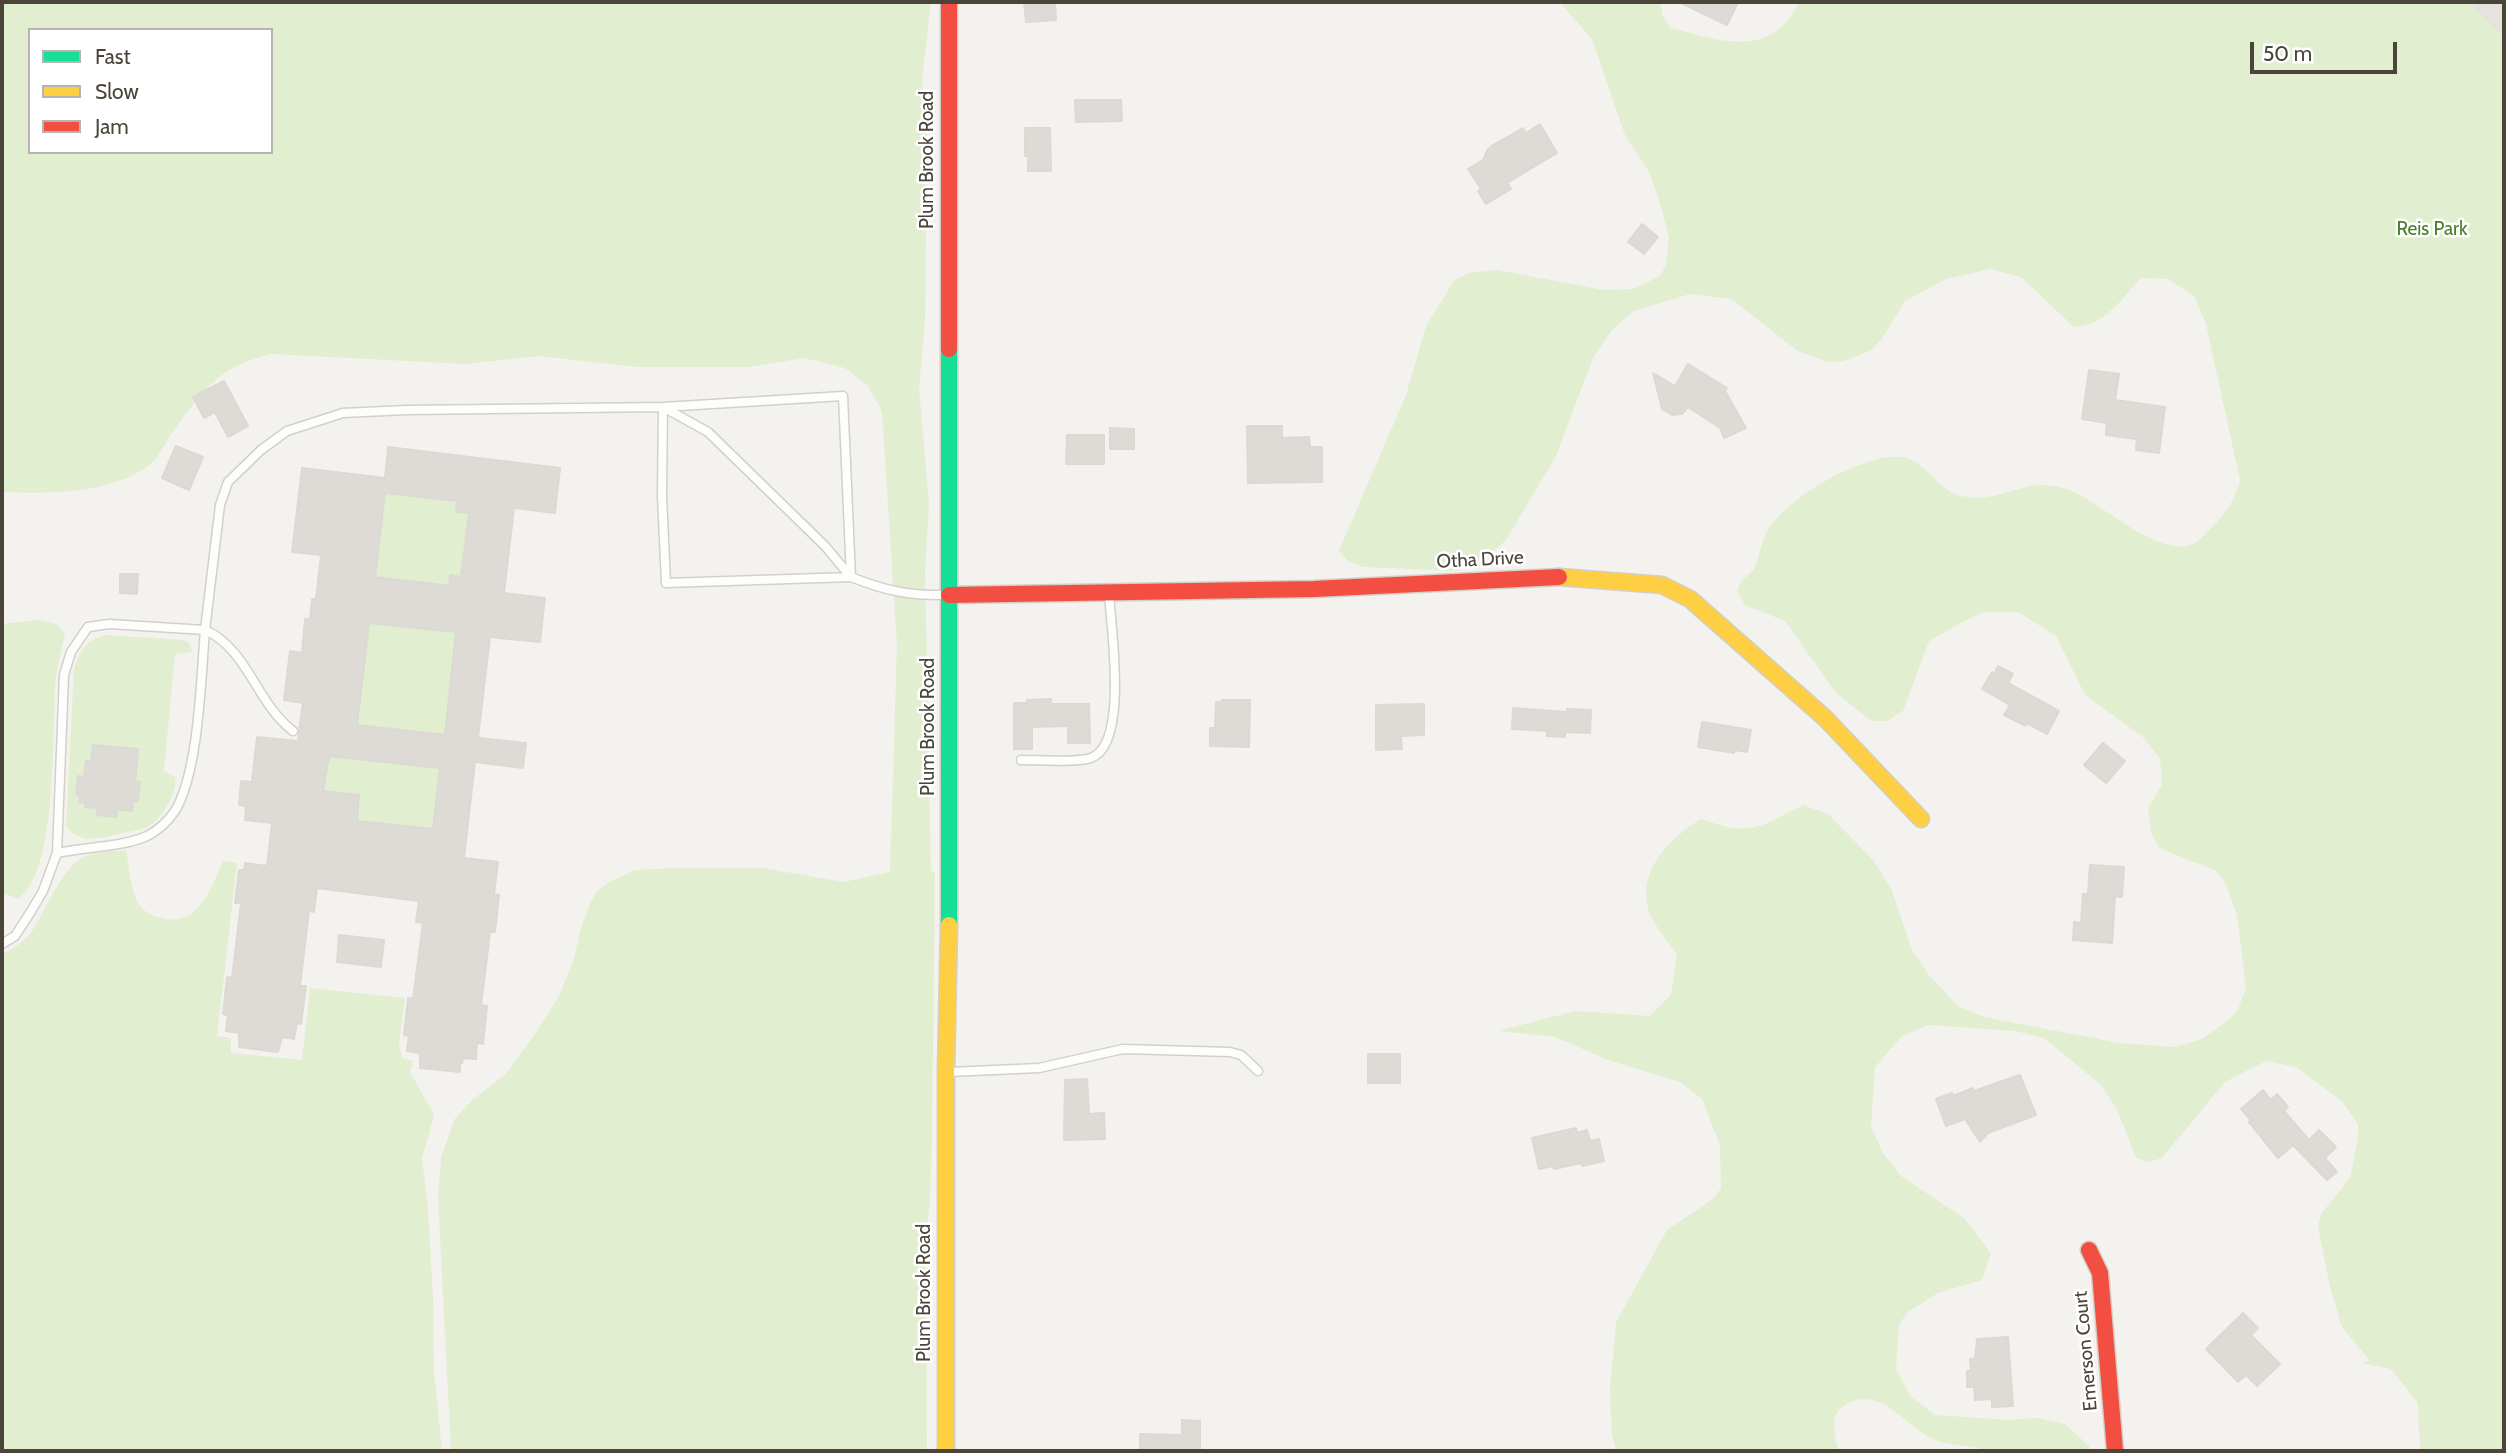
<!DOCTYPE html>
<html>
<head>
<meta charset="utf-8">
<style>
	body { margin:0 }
	#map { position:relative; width:2506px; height:1453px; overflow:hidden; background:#f4f2ee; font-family:Cabin,sans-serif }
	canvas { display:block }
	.frame { position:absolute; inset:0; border:4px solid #4b4439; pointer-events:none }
	.legend { position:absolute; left:28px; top:28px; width:245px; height:126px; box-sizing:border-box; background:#fff; border:2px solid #b7b4b0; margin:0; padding:9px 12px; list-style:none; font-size:21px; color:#4b4439 }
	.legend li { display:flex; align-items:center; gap:14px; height:35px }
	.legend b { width:35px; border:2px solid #b7b4b0 }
	.scale { position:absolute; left:2250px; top:42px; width:147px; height:32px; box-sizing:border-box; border:4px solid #4b4439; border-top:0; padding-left:9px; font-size:21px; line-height:24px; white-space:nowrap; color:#4b4439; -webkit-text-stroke:5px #fff; paint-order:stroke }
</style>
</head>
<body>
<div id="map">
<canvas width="2506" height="1453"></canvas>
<div class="frame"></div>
<ul class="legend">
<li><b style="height:9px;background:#16e098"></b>Fast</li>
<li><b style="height:9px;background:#ffcf43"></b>Slow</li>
<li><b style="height:9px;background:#f24e42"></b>Jam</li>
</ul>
<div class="scale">50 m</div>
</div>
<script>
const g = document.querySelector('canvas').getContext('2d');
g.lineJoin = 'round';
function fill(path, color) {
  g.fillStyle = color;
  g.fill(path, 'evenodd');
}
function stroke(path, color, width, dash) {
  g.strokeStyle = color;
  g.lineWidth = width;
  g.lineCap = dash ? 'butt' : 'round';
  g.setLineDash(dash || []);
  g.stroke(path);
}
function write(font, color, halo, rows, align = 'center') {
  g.font = font + ' Cabin,sans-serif';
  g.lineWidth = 5;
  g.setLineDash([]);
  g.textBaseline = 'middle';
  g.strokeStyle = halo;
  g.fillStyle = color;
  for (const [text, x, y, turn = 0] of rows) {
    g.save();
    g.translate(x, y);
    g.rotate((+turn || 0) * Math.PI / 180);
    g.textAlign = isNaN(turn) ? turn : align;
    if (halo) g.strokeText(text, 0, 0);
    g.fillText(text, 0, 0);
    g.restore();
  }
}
fill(new Path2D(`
	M2,2h929l-9,77 5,43 -2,199 -6,67 10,117 -4,67 6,299 4,1 -3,260 -2,70 -4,35 1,214h-476l-13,-254 3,-39 13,-38 18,-20 33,-25 33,-45 21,-34 15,-37 6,-28 11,-30 7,-11 11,-8 26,-12 41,-2h86l82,14 46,-10 7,-227 -15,-234 -15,-26 -22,-17 -41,-10 -54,9h-113l-98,-11 -74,8 -194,-10c-55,13 -70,39 -101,82 -6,10 -13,24 -22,30 -39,28 -101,28 -146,26zM30,30h241v122h-241z
	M1559,2h101l3,15 8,11c49,13 101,32 128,-26h705v1449h-84l-2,-48 -27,-34 -29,-6 8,-2 -28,-34 -12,-40 -12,-60 3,-13 29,-36 8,-40v-14l-16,-23 -46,-34 -30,-6 -41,21 -63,76 -13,4 -13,-4 -19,-49 -16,-24 -57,-47 -29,-7 -87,-6 -26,11 -27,31 -4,59 12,27 18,23 63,42 27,35 -9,27 -44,13 -30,19 -9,12 -3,45 15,28 24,18 74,5 28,-2 28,6 24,22 2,5h-102c-18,-6 -43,-5 -58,-13 -26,-13 -47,-48 -79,-37 -6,3 -13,7 -16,14 -4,10 -1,28 4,36h-224l-4,-16 -2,-45 6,-68 51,-92 46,-31 8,-11 -1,-43 -18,-46 -22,-17 -72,-22 -53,-23 -57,-6 77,-20 75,5 21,-21 6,-40c-8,-12 -19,-25 -25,-37 -20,-42 16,-79 49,-99 51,18 56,9 102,-14l25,9 45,46 18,28 21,62 17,25 29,31 26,11 135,26 57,4 26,-8 25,-18 10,-9 9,-24 -9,-73 -11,-31 -9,-13 -58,-23 -7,-13 -4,-27 14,-23 -2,-26 -17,-22 -58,-42 -29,-59 -38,-24h-33l-15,6 -41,23 -26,70 -16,10h-16l-35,-28 -51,-72 -40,-16 -8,-14c6,-17 13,-14 18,-24 5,-11 6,-25 12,-35 19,-34 95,-79 135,-75 23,3 35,32 56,38 33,10 59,-11 88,-10 8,1 19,3 26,6 29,12 90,70 123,52 5,-3 11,-10 15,-14 14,-13 27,-32 30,-49l-34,-156 -12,-28 -26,-17 -27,-1c-20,21 -36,48 -67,49l-53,-50 -30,-8 -45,10 -41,22 -24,39 -11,11 -26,10 -16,1 -30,-11 -67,-52 -41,-5 -56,17 -23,20 -18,27 -37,98 -50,84 -12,11 -37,20 -94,-4 -15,-6 -9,-10 67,-156 20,-69 28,-45 14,-8 29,-3 107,20 29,-1 27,-13 6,-11 3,-27 -10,-39 -10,-27 -24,-37 -33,-96z
	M385,493l72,8 -1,11 13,1 -8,64 -11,-2 -1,11 -103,-12 31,-13z
	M37,620l20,4 8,10c-3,14 -7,28 -9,43 -5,50 3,194 -38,222l-16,-7v-268z
	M340,620l135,15 -21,20 -9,80 -116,-13 30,-13 8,-70z
	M104,635l80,5 6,4 2,8 -17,2 -11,117 11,6c3,15 -14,44 -28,50 -6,3 -14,4 -21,5 -20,5 -45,15 -60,-6l8,-156c7,-21 9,-26 30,-35z
	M329,756l111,12 -10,90 -18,-31 -63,-7 8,-2 2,-23 -43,-5 8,-6z
	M126,850c3,16 4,35 10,49 5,11 14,17 25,19 38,10 50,-30 62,-57l14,2 -20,173 14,2v15l71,7 8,-72 95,10 -6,45 3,15 11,3 -3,11 24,43 -12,44 6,49 5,91 1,72 8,80h-440v-496c9,-6 19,-11 27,-20 16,-20 30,-64 53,-77 12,-7 30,-6 44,-8z`), '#e1eecf');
fill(new Path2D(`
	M2477,2h27v35l-31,-31z`), '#e6e3df');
const building = new Path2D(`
	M1024,2h31l1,18 -30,2z
	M1679,2h59l-11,23z
	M1075,100h46l1,21 -46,1z
	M1540,124l17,29 -50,30 4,6 -25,15 -8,-13 3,-2 -13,-20 15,-9 5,-11 5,-4 30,-17 3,5z
	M1025,128h25l1,43h-23v-15h-3z
	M1642,224l16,13 -14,17 -16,-12z
	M1688,364l39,24 -2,3 21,37 -22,10 -4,-10 -32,-21 -6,7 -10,1 -10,-6 -9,-36 22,13z
	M2089,370l30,4 -4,26 50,7 -6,46 -23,-3 1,-11 -31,-4 1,-12 -25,-4z
	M224,381l24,45 -20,11 -13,-25 -11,6 -11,-21z
	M1247,426h35v12l27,-1 1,10h12v35l-74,1z
	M1110,428l24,1v20h-24z
	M1067,435h37v29h-38z
	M176,446l27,11 -14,33 -27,-12z
	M388,447l172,21 -5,45 -41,-5 -10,85 41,5 -5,44 -50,-5 -12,101 48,5 -3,25 -48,-6 -11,96 34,4 -4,32 5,1 -4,37h-5l-4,33 -5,40 6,1 -4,38 -6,-1 -1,16 -13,-1 -1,5h-2v9l-40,-4v-15l-13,-2 2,-15 -5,-1 4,-37 5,1 10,-76 -7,-1 3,-21 -102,-13 -3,24 -5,-1 -9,75h6l-5,38 -4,-1 -3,16 -12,-2 -4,15 -39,-5v-14l-13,-2 2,-16 -5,-1 4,-37 5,1 9,-75h-6l4,-33h5l1,-7 22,3 5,-43 -27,-3 1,-14 -7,-1 2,-24 11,1 5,-45 41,4 1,-9 4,-29 -19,-3 6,-49 12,2 3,-34h5l2,-20h4l5,-44 -29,-3 10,-84 83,10zM385,493l72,8 -1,11 13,1 -8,64 -11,-2 -1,11 -74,-9zM369,623l87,9 -11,103 -88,-10zM329,756l111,12 -7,61 -76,-8 2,-26 -36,-4z
	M120,574h18l-1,20 -17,-1z
	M1998,666l15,8 -5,9 51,28 -12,23 -20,-11 -1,3 -22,-11 6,-10 -28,-16 10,-17 2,2z
	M1051,699v5h38l1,39h-22v-17l-36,1v22h-18v-46h13v-3z
	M1222,700h28l-1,47 -39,-1v-18h5l1,-26h5z
	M1424,704v31l-23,1 1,13 -26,1v-45z
	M1513,708l54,4v-3l24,1 -1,23 -25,-1v5l-18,-1v-5l-35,-2z
	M1702,722l49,8 -4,22 -13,-2v3l-36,-6z
	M2103,743l22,18 -19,22 -22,-18z
	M93,745l45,4 -3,32 5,1 -2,19h-5l-1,10 -15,-2 -1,8 -19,-2 1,-7 -13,-1v-4l-6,-1 1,-7 -4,-1 2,-18 6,1 2,-16h5z
	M2090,865l34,2 -2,30 -7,-1 -3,47 -39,-3 1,-18 7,1 2,-29h5z
	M339,935l45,5 -3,27 -44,-5z
	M1368,1054h32v29h-32z
	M2020,1075l16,40 -48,18 -8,9 -15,-23 -19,7 -10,-27 16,-6 1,3 20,-8 1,3z
	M1087,1079l2,35 15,-1 1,26 -41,1 1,-60z
	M2263,1090l8,10 6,-6 11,13 -4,4 25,29 10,-10 17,17 -11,11 12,14 -10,8 -34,-35 -15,13 -29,-36 2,-2 -10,-11z
	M1576,1128l1,5 10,-3 3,11 9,-2 5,22 -22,5 -1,-3 -27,6 -1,-3 -14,3 -7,-31z
	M2243,1313l15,15 -7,7 29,29 -23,22 -11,-11 -8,7 -32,-33z
	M2008,1337l5,69 -21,1v-8l-17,1 -1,-13h-7v-16h4l-1,-12h5l2,-20z
	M1182,1420l18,1v30h-60v-17l42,1z`);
fill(building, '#dedbd6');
stroke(building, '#dcd9d4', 2);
const lane = new Path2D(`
	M663,407l45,25 117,114 26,31 -185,6 -4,-87z
	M1021,760c17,0 56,3 70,-2 38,-14 20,-130 18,-164
	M57,853c27,-6 66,-6 90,-17 12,-6 21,-15 28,-25 24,-40 26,-134 30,-181 43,19 51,73 88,101
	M2,944l13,-8 15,-23 13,-22 14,-38 7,-178 7,-23 17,-25 21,-3 96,6 15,-125 8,-23 33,-32 26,-19 56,-18 63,-3 257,-3 180,-11 8,181c35,14 59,19 97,18
	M949,1072l90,-4 84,-19 107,3 11,3 17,16`);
const fast = new Path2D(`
	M949,349v576`);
const slow = new Path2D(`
	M1559,577l103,8 28,14 135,119 96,101
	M946,1451v-379l3,-147`);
const jam = new Path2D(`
	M949,2v347
	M949,595l365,-6 245,-12
	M2089,1250l11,23 15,178`);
stroke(lane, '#d2d0cb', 11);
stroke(fast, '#d3cfc5', 19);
stroke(slow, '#d3cfc5', 19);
stroke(jam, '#d3cfc5', 19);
stroke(lane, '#fdfdfc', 8);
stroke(fast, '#16e098', 16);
stroke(slow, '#ffcf43', 16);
stroke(jam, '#f24e42', 16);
write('19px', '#4b4439', '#fff', [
	["Plum Brook Road",927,160,-90],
	["Otha Drive",1480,560,-3],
	["Plum Brook Road",928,727,-90],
	["Plum Brook Road",924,1293,-90],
	["Emerson Court",2086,1351,-95]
]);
write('19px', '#4a7f2a', '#fff', [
	["Reis Park",2432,229]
]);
</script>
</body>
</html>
